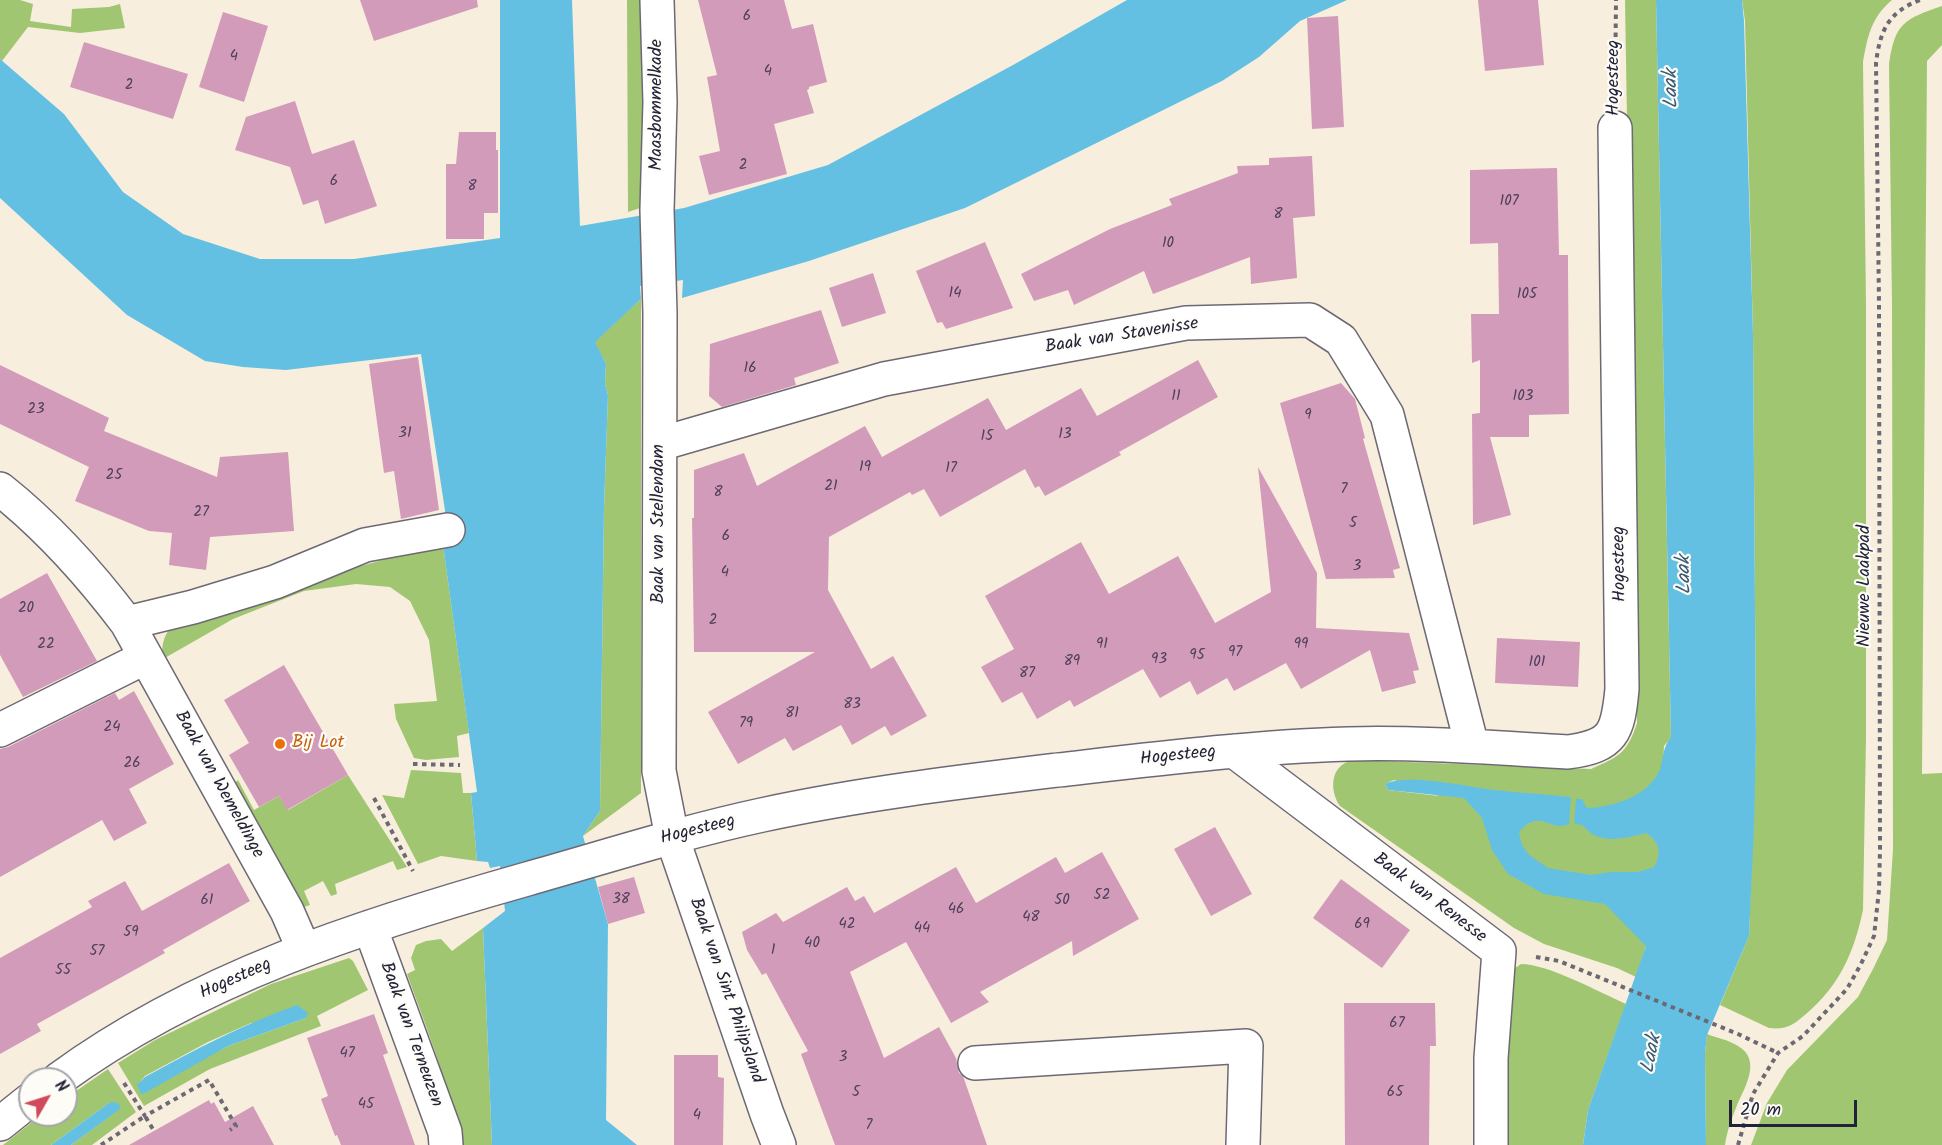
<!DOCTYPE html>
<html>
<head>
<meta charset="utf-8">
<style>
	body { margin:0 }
	#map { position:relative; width:1942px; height:1145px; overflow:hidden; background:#f8eede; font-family:Kalam,sans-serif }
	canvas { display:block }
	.north { position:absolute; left:18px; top:1067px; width:60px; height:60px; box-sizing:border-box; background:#fdfcf7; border:2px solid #a5a5ac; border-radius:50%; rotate:51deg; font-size:16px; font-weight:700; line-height:24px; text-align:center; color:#22223b }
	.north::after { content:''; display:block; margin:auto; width:21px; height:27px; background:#d1495b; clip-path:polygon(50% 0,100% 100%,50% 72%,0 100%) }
	.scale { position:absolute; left:1729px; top:1100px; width:128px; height:27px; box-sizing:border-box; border:3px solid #22223b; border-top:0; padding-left:8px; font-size:18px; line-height:21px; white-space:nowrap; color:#22223b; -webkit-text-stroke:4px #fdfcf7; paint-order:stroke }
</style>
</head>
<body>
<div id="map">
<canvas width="1942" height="1145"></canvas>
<div class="north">N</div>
<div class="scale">20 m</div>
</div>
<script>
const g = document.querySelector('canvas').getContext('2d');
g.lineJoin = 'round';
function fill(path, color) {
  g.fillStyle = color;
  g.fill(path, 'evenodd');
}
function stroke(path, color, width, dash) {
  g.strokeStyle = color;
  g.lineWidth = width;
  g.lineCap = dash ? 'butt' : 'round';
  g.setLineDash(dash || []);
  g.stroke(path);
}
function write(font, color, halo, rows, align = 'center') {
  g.font = font + ' Kalam,sans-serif';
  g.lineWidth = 4.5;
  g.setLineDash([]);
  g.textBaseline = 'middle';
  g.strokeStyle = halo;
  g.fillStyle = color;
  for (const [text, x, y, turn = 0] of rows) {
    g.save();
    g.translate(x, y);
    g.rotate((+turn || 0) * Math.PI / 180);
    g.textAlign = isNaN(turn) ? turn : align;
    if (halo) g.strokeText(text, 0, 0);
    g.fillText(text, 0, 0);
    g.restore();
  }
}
fill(new Path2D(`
	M0,0h20l13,4 -3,17 41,6 1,-18 37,-2 11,-3 5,24 -45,5 -52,-6 -26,34 -2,-2z
	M627,0h15l1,207 -15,5z
	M1625,0h31l15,738 -7,8 -5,112 -4,9 -9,79 -10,31 -19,-9 -73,-24 -30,-16 -174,-122c-11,-16 -10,-41 13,-46l238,9c27,-12 36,-15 46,-46zM1394,780l45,16 -51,-6 -3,-6z
	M1742,0h150c-21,18 -24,35 -29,62l3,243v433l-3,172c-9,42 -23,75 -57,104 -13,11 -19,16 -37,14l-49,-23 29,-69 7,-196 -3,-406 -8,-313z
	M1942,6v39l-15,16 -5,713 20,-1v372h-191l16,-42 20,-33 71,-73 15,-28 14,-29 6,-91 -1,-544 -3,-241c6,-42 16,-45 53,-58z
	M641,299v494l-58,43 17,-25 4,-303 4,-113 -3,-11 1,-20 -12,-22z
	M443,545l26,188 -12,3 2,21 -33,3 -12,-2 -18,-39 -2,-15 43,-3 -8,-61 -19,-39 -20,-14 -34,-3 -52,7 -71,28 -70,40c-2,-12 0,-22 8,-32 90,-29 180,-62 272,-82z
	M411,770l50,3 2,20h8l6,68 -36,-5 -23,8 -36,-69 22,3z
	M348,775l59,92 -10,3 -4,-9 -58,23 2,10 -6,2 -8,-15 -19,10 6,14 -6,2 -71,-123 5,-4 16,30 25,-14 9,14z
	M483,928l9,217h-32c-10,-59 -33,-115 -53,-171l8,-4 -4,-12 5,-13 10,-4 15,-2 11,12z
	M349,958l4,3 15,29 -51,26 4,10 -111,43 -66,37 -26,-43 37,-23 116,-56zM306,1018l-78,28 -21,11 -67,25 5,-6 63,-34 43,-19z
	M1521,964c27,0 78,28 105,40l-38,106 -5,35h-75l-3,-140 7,-35z
	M1707,1034c10,4 22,6 31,12 24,14 7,41 -1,59 -5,13 -10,26 -12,40h-19l-1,-92z
	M108,1069l28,43 -44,33h-21l48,-36 -10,-6 -58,42h-48l38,-30h25v-17z`), '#a1c671');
fill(new Path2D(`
	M500,0h72l8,226 104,-18 144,-43 185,-100 114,-65h220l-47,21 -41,36 -37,24 -257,127 -156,53 -127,37 1,-18 -43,6 1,13 -46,43 11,22 -1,20 3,11 -4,113 -4,303 -17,25 25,88 -2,196 31,25h-145l-9,-217 22,-17 -5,-45 -10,2 -2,-6 -11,-1 -6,-68 6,-1 -34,-247 5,-15 -27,-176 -135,16 -43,-3 -38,-6 -78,-46 -127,-117v-139l64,55 59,78 60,42 77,25h94l146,-21z
	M1656,0h86l2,21 9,313 3,406 -2,86 -5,110 -42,99 -2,18 1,92h-123l5,-35 58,-164 -41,-42 -61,-10 -36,-20 -16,-24 -10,-32 -18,-20 -76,-8 -3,-6c24,-11 82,3 110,6 25,3 50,4 74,7l2,1 -2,26c-19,9 -28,-17 -50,8l3,13 7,10 19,13 43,7 20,-3h27l16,-5c8,-14 6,-25 -8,-34 -20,5 -48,13 -62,-7l-10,-3 2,-24h6l5,9c27,-1 62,-12 73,-39 4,-13 2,-20 11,-32z
	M297,1005l11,8 -2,5 -78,28 -83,47 -4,1 -4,-9 8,-8c49,-27 99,-53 152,-72z
	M114,1102l5,2 1,5 -49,36h-20l58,-42z`), '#64c0e2');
fill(new Path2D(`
	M360,0h117l1,7 -104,34z
	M698,0h86l8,29 21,-5 14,58 -18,5v2l-2,1 7,23 -40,11 13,50 -78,21 -10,-39 21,-5 -13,-74 10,-2z
	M1478,0h60l6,65 -59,6z
	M223,12l45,14 -24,76 -45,-15z
	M1338,16l6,111 -32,2 -5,-111z
	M84,42l104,32 -15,45 -103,-32z
	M295,101l17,53 42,-14 23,66 -52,18 -7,-24 -15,5 -13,-38 -55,-17 11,-33z
	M459,132h37v18h2v63h-14v26h-38v-75h10z
	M1312,156l3,60 -22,2 4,60 -46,6 -1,-27 -97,37 -9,-23 -70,34 -6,-15 -34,11 -13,-27 89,-45 62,-24 -3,-6 69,-26 -1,-7 32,-1v-7z
	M1557,168l2,87h9v12l1,147 -40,1v22h-39l21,78 -38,10 -1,-111 8,-1v-53l-8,3 -1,-49h28l-1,-71 -28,1v-74z
	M985,242l28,66 -67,21 -4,-7 -5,1 -21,-52z
	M873,273l13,40 -44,14 -13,-39z
	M821,310l18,53 -45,15 2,7 -74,22 -13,-11 1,-52z
	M418,357l21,153 -38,9 -7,-48 -10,2 -15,-109z
	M1198,360l20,37 -99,55 2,3 -76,41 -6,-10 -4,2 -10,-19 -85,48 -16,-28 -12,6 -2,-3 -81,45 -1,53 43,79 22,-13 34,60 -36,20 -6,-10 -33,19 -11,-20 -48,26 -8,-13 -47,26 -30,-52 107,-60h-121l-2,-134h2v-48l50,-17 13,33 108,-60 17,31 106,-59 18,32 75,-42 16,28z
	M0,365l109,53 -5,13 113,46 3,-20 68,-5 6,79 -84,6 -4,33 -37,-5 3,-32 -23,-2 -74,-30 14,-34 -89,-43z
	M1341,383l14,16 10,39 -2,1 37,129 -7,2 2,8 -69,1 -46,-176z
	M1258,467l59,106 -1,55 93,5 10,37 -6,1 3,12 -34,9 -12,-42 -69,39 -15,-26 -52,28 -7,-13 -30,17 -7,-14 -30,17 -17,-29 -69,38 -4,-7 -33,19 -15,-27 -20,11 -21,-36 33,-18 -29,-53 96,-54 28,52 69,-38 37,67 56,-31z
	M47,573l50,88 -74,36 -23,-42v-56z
	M1497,638l83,4 -2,45 -83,-4z
	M284,665l64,110 -61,35 -8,-14 -20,11 -30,-52 20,-12 -25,-43z
	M134,691l40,73 -45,25 18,34 -33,18 -12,-21 -102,57v-128l8,-2 107,-54 4,7z
	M1215,827l37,67 -41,22 -37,-67z
	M1102,852l37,67 -66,37 -1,-15 -92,51 9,10 -38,21 -45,-81 -56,30 34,86 55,-31 17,31 3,15 4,3 24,69h-152l-34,-91 7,-3 -42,-78 -4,2 -15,-25 -5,-18 34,-19 7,9 64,-35 8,14 9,-5 10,17 82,-46 20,36 80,-46 9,16z
	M229,863l21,38 -87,49 2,3 -128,71 4,7 -41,23v-96l92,-51 -4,-6 37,-20 17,30z
	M634,877l11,36 -37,11 -10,-37z
	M1341,879l69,51 -28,38 -69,-50z
	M1344,1003h91l1,43h-6l-1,99h-84z
	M374,1014l14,39 -5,2 32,90h-74l-4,-10 -2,1 -14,-37 7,-3 -21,-58z
	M674,1055h44v22l6,1 -1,67h-49z
	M209,1100l2,4 3,-2 11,20 28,-16 21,39h-145z`), '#d39bba');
const minor = new Path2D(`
	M657,0l3,102 -3,108 3,103 -1,458 13,66 95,277 12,31
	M660,444l224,-65 302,-56 124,-3 31,20 46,75 85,331
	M0,489c48,38 90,85 127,134l160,288 17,39
	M127,623l66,-16 82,-25 90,-37 83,-15
	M0,730l146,-73
	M1234,751l265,200 -8,107v87
	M370,927l75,205 1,13
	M975,1063l271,-17 -3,99
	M59,1079c138,-101 305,-154 468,-200 78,-22 156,-47 235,-64 97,-21 197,-33 296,-45 96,-11 193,-23 290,-26 73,-2 147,4 220,8 46,-6 50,-20 54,-63l-7,-561
	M0,1124l30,-24`);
stroke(minor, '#6d6974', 36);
stroke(new Path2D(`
	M1615,91l1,-91
	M413,764l47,1
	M374,798l39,73
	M1536,957l23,4 179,73 40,19
	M124,1083l21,33 64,-36 27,46 -6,4
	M101,1145l44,-29 9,15
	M1738,1145l15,-51 25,-41 25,-17 44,-47 14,-25 13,-28 5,-46 1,-41 -1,-544 -3,-242c4,-32 12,-51 44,-63`), '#6d6974', 4, [4.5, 4.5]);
stroke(minor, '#fff', 33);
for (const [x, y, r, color] of [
	[280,744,6,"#e8710a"]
]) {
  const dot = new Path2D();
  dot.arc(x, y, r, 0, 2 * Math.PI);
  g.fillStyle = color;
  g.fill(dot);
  stroke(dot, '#fdfcf7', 2);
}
write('15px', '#4e405b', null, [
	["6",747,17],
	["4",234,57],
	["4",768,72],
	["2",129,86],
	["2",743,166],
	["6",334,182],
	["8",472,187],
	["107",1509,202],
	["8",1278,215],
	["10",1168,244],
	["14",955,294],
	["105",1527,295],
	["16",750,369],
	["11",1176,397],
	["103",1523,397],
	["23",36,410],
	["9",1308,416],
	["31",405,434],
	["13",1065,435],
	["15",987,437],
	["19",865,468],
	["17",951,469],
	["25",114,476],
	["21",831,487],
	["7",1344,490],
	["8",718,493],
	["27",201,513],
	["5",1353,524],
	["6",726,537],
	["3",1357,567],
	["4",725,573],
	["20",26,609],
	["2",713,621],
	["22",46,645],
	["91",1102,645],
	["99",1301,645],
	["97",1235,653],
	["95",1197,656],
	["93",1159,660],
	["89",1072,662],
	["101",1537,663],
	["87",1027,674],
	["83",852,705],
	["81",792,714],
	["79",746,724],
	["24",112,728],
	["26",132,764],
	["52",1102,896],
	["38",621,900],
	["61",207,901],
	["50",1062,901],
	["46",956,910],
	["48",1031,918],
	["42",847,925],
	["69",1362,925],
	["44",922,929],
	["59",131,933],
	["40",812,944],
	["1",773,951],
	["57",97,952],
	["55",63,971],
	["67",1397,1024],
	["47",347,1054],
	["3",843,1058],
	["5",856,1093],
	["65",1395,1093],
	["45",366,1105],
	["4",697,1116],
	["7",869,1126]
]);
write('18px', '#22223b', '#fdfcf7', [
	["Hogesteeg",1615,78,-90],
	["Maasbommelkade",658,105,-90],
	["Baak van Stavenisse",1122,337,-9],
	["Baak van Stellendam",660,524,-90],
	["Hogesteeg",1621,564,-91],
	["Nieuwe Laakpad",1866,586,-90],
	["Hogesteeg",1178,757,-6],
	["Baak van Wemeldinge",218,785,61],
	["Hogesteeg",698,831,-14],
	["Baak van Renesse",1429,899,37],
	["Hogesteeg",236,980,-24],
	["Baak van Sint Philipsland",725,991,71],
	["Baak van Terneuzen",410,1035,70]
]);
write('18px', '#c56008', '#fdfcf7', [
	["Bij Lot",292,744]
], 'left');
write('italic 20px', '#395975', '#fdfcf7', [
	["Laak",1673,89,-91],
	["Laak",1686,575,-91],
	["Laak",1653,1054,-79]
]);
</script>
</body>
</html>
